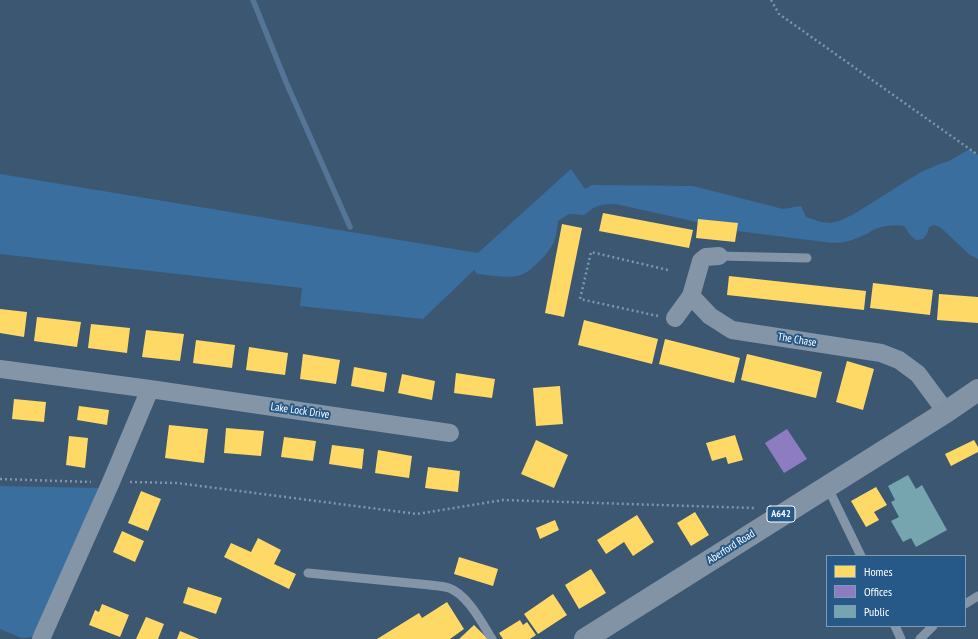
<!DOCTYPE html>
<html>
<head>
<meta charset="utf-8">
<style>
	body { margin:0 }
	#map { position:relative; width:978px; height:639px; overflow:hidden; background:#3c5772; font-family:"PT Sans Narrow",sans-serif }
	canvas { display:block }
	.legend { position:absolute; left:826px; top:555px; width:140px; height:72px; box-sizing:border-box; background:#265888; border:1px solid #7d9bb8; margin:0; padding:5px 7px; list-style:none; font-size:12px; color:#fff }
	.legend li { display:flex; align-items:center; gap:8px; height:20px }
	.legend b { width:20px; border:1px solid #7d9bb8 }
</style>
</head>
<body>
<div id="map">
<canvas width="978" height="639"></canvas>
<ul class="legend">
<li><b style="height:11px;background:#ffd966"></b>Homes</li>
<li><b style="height:11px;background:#8e7cc3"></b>Offices</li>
<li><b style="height:11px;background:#76a5af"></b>Public</li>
</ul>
</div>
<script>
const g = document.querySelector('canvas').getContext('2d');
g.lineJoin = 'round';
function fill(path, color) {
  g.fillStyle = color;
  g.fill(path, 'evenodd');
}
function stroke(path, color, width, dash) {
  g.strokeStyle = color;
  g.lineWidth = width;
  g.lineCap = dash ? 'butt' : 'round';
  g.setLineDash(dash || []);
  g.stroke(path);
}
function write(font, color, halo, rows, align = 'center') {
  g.font = font + ' "PT Sans Narrow",sans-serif';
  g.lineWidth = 4;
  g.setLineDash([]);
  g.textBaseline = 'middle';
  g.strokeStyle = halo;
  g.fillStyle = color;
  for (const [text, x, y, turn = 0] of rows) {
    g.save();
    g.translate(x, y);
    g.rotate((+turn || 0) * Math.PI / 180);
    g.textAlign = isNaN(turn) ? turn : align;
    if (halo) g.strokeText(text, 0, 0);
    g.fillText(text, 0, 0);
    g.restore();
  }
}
fill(new Path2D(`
	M970,149l8,6v104l-8,-4 -30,-28 -6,-2 -5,2 -2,7 -4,5 -7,1 -5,-4 -7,-10c-10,-2 -22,0 -31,4 -3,2 -6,4 -9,5 -10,5 -20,8 -31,8l-96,-12 -121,-27c-15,0 -20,1 -32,11l-15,-1 -11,7c-1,6 -1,12 -3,18 -3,11 -23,32 -34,36 -9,4 -34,0 -44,-1l-3,-4 -51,49 -123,-13 2,-18 -302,-34v-80l478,79 93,-84 14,20 7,-4 101,1 90,23 18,-3 5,11 15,5 9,1 9,-2 15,-7 67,-42 16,-7 12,-4z
	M0,486l102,2 -65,143 -6,6 -9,1 -22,-9z`), '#3a6e9e');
fill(new Path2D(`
	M603,213l90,17 -4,18 -90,-17z
	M698,219l40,4 -3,19 -39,-4z
	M562,224l20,4 -18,89 -19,-4z
	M729,276l137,15 -2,19 -137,-15z
	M873,283l60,7 -3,25 -60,-7z
	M939,294l39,3v26l-41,-3z
	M0,309l27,3 -3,25 -24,-4z
	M37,317l44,5 -4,25 -43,-6z
	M584,320l74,19 -6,25 -74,-19z
	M91,324l39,4 -3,25 -39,-5z
	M146,330l38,4 -4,27 -38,-4z
	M665,339l75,19 -6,25 -75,-19z
	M196,340l39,5 -3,23 -39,-5z
	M249,347l39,6 -3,22 -39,-5z
	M303,354l37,6 -4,24 -36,-5z
	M747,354l75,18 -6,26 -75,-18z
	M847,361l27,8 -11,41 -27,-8z
	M354,367l33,6 -3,19 -33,-6z
	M456,373l39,6 -3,19 -38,-5z
	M402,374l33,7 -3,19 -34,-7z
	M560,386l3,38 -27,2 -3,-38z
	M14,399l32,3 -2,20 -32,-3z
	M79,406l30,4 -2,15 -30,-5z
	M169,425l39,4 -4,34 -39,-5z
	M226,428l38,3 -3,25 -37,-3z
	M735,435l8,25 -15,4 -2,-7 -14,4 -6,-18z
	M69,436l19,2 -3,30 -19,-3z
	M284,437l32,4 -3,20 -32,-4z
	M536,440l32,15 -14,33 -33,-14z
	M974,440l4,7v5l-27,14 -6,-12z
	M332,445l32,4 -2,20 -33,-5z
	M378,450l34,6 -3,22 -34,-5z
	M428,467l32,4 -2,21 -33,-4z
	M876,487l11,18 -13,7 5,8 -13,7 -15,-26z
	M141,491l20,8 -13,32 -20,-8z
	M695,512l14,23 -18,11 -14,-23z
	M637,515l17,27 -21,14 -9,-14 -18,12 -9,-14z
	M555,520l4,10 -19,9 -4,-11z
	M122,531l22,10 -9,21 -22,-10z
	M258,538l23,12 -7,14 22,10 -7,15 -65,-32 7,-14 20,9z
	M459,557l39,12 -5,17 -39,-12z
	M591,569l15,24 -27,16 -14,-24z
	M188,587l34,11 -6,16 -33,-11z
	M553,594l14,21 -29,19 -14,-20z
	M447,602l17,27 -14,10h-73l42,-26 3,5z
	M102,604l27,11 -9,22 -31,-12 6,-15 4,2z
	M146,617l18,7 -6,15h-22z
	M520,620l3,5 4,-3 9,13 -6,4h-27l-4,-6z
	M474,625l14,14h-29z
	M180,631l19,8h-22z`), '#ffd966');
fill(new Path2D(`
	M787,429l20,30 -23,14 -19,-30z`), '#8e7cc3');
fill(new Path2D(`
	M908,475l8,14 6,-4 25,45 -31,17 -5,-9 -8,4 -12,-21 8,-4 -8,-15 4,-2 -7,-14z`), '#76a5af');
stroke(new Path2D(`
	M253,0l33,82 64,145`), '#547596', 5.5);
stroke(new Path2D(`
	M771,0l8,14 199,141
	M658,316l-78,-17 11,-47 77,18
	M0,479l91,3
	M130,482l47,1 240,31 86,-14 251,8`), '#8395a7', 2.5, [2, 3]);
stroke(new Path2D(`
	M719,256l88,2
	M827,486l34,70
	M308,573l122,12c6,1 13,1 19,3 18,6 33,35 43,51
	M965,604l13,-8
	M895,626l6,13
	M920,639l13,-13`), '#8395a7', 9);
stroke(new Path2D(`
	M719,256l-13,1 -5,4 -10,35 19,20 22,14 149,23 18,7 19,14 28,38
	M675,318l16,-22
	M0,369l150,20 300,44
	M41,639l70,-157 39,-93`), '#8395a7', 18);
stroke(new Path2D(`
	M585,639l361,-227 32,-22`), '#8293a5', 22);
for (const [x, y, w] of [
	[781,514,28]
]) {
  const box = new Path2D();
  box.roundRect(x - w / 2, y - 8, w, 16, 3);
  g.fillStyle = '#265888';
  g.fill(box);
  stroke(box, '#fff', 1);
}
write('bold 10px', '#fff', null, [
	["A642",781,514]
]);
write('11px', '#fff', '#265888', [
	["The Chase",797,340,9],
	["Lake Lock Drive",300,411,8],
	["Aberford Road",731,547,-32]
]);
</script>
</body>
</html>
